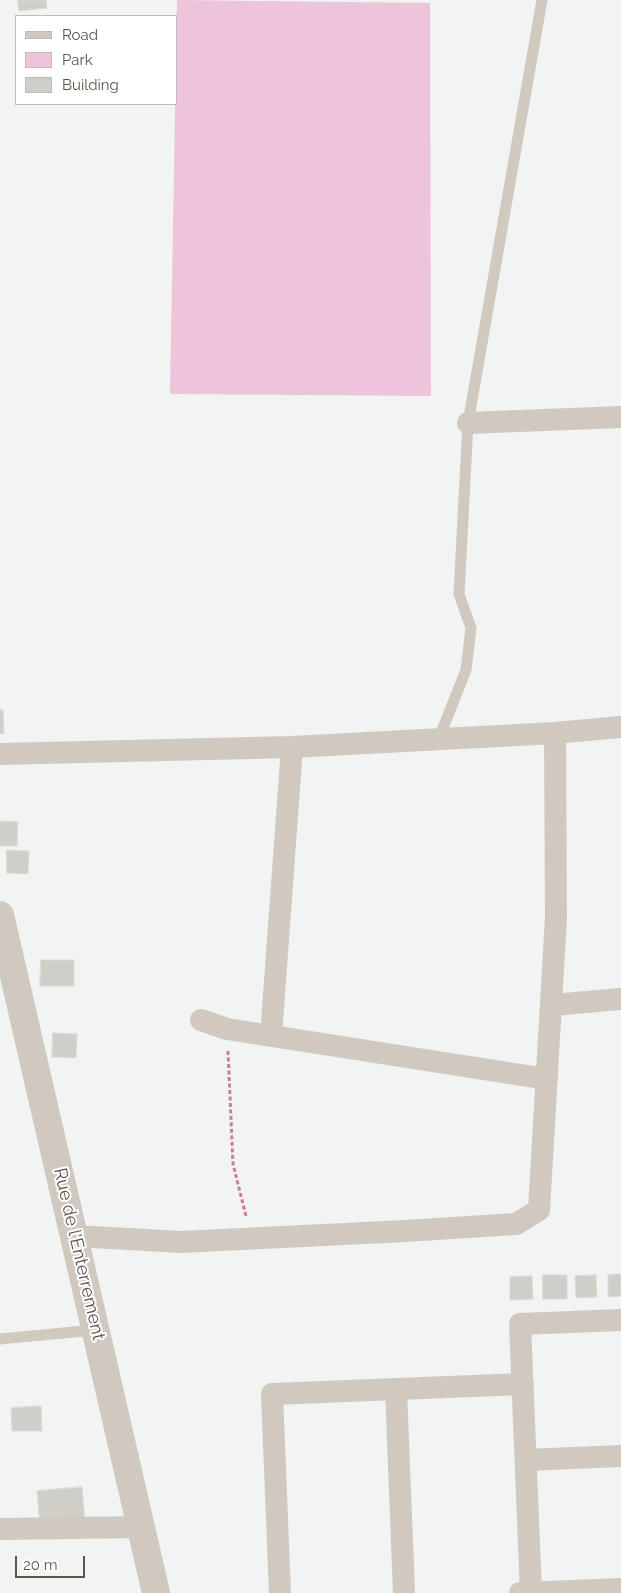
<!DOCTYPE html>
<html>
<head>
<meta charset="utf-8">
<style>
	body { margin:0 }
	#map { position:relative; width:621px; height:1593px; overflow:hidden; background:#f2f3f3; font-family:Raleway,sans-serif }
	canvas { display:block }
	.legend { position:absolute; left:15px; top:15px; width:162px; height:90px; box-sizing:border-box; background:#fff; border:1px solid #bfbbb7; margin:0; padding:6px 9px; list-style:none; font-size:15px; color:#5e554a }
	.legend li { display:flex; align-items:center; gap:10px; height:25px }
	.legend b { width:25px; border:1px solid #bfbbb7 }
	.scale { position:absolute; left:15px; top:1556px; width:70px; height:22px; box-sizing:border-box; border:2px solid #5e554a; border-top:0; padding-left:6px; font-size:15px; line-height:18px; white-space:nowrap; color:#5e554a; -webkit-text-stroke:4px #fff; paint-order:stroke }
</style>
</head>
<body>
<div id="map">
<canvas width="621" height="1593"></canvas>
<ul class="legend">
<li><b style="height:6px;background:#cfc9c0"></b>Road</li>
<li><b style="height:14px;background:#edc4d9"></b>Park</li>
<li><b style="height:14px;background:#d0cec9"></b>Building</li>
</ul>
<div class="scale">20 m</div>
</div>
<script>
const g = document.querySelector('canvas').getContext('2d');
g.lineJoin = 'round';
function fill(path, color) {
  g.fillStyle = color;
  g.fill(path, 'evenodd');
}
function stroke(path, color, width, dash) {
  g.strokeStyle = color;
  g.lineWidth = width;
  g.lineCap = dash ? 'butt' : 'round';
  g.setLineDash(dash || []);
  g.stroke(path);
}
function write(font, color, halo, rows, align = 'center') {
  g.font = font + ' Raleway,sans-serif';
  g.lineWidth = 4;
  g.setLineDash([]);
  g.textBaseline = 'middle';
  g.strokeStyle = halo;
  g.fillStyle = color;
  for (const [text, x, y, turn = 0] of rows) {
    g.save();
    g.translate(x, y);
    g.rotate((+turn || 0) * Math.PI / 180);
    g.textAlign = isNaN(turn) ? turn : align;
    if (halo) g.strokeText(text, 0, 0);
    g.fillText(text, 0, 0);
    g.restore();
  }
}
fill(new Path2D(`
	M177,0l253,3 1,393 -261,-2z`), '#edc4d9');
const building = new Path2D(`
	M18,0h28l1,8 -28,3z
	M0,710h3l1,24h-4z
	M0,821l18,1 -1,24h-17z
	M7,850l22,1 -1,23 -21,-1z
	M41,960h33v26h-34z
	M53,1033l24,1 -1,24 -24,-1z
	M621,1274v22l-13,1v-22z
	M543,1275h24v24h-24z
	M596,1275l1,22 -21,1 -1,-22z
	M532,1276l1,23 -23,1v-23z
	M41,1406l1,25h-30l-1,-23z
	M82,1487l3,35 -45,3 -3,-34z`);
fill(building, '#d0cec9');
stroke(building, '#dcdbd6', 1);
stroke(new Path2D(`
	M228,1051l5,113 13,52`), '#c97e9c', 3, [4, 2.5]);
stroke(new Path2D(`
	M439,738l27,-68 5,-42 -12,-34 9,-171 74,-423
	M0,1339l95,-9`), '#cfc9c0', 11);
stroke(new Path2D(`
	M468,423l153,-6
	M0,754l292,-7 263,-14 66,-6
	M552,1005l69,-6
	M201,1020l26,9 320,50
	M271,1036l21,-289
	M75,1236l106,6 224,-11 111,-7 23,-14 17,-293 -1,-184
	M396,1389l8,204
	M526,1460l95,-4
	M0,1529l142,-2
	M280,1593l-8,-199 251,-10
	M520,1593l101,-4
	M531,1593l-11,-269 101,-4`), '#cfc9c0', 22);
stroke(new Path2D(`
	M0,915l156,678`), '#cfc9c0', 28);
write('18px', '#5e554a', '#fff', [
	["Rue de l'Enterrement",79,1254,77]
]);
</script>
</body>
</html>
